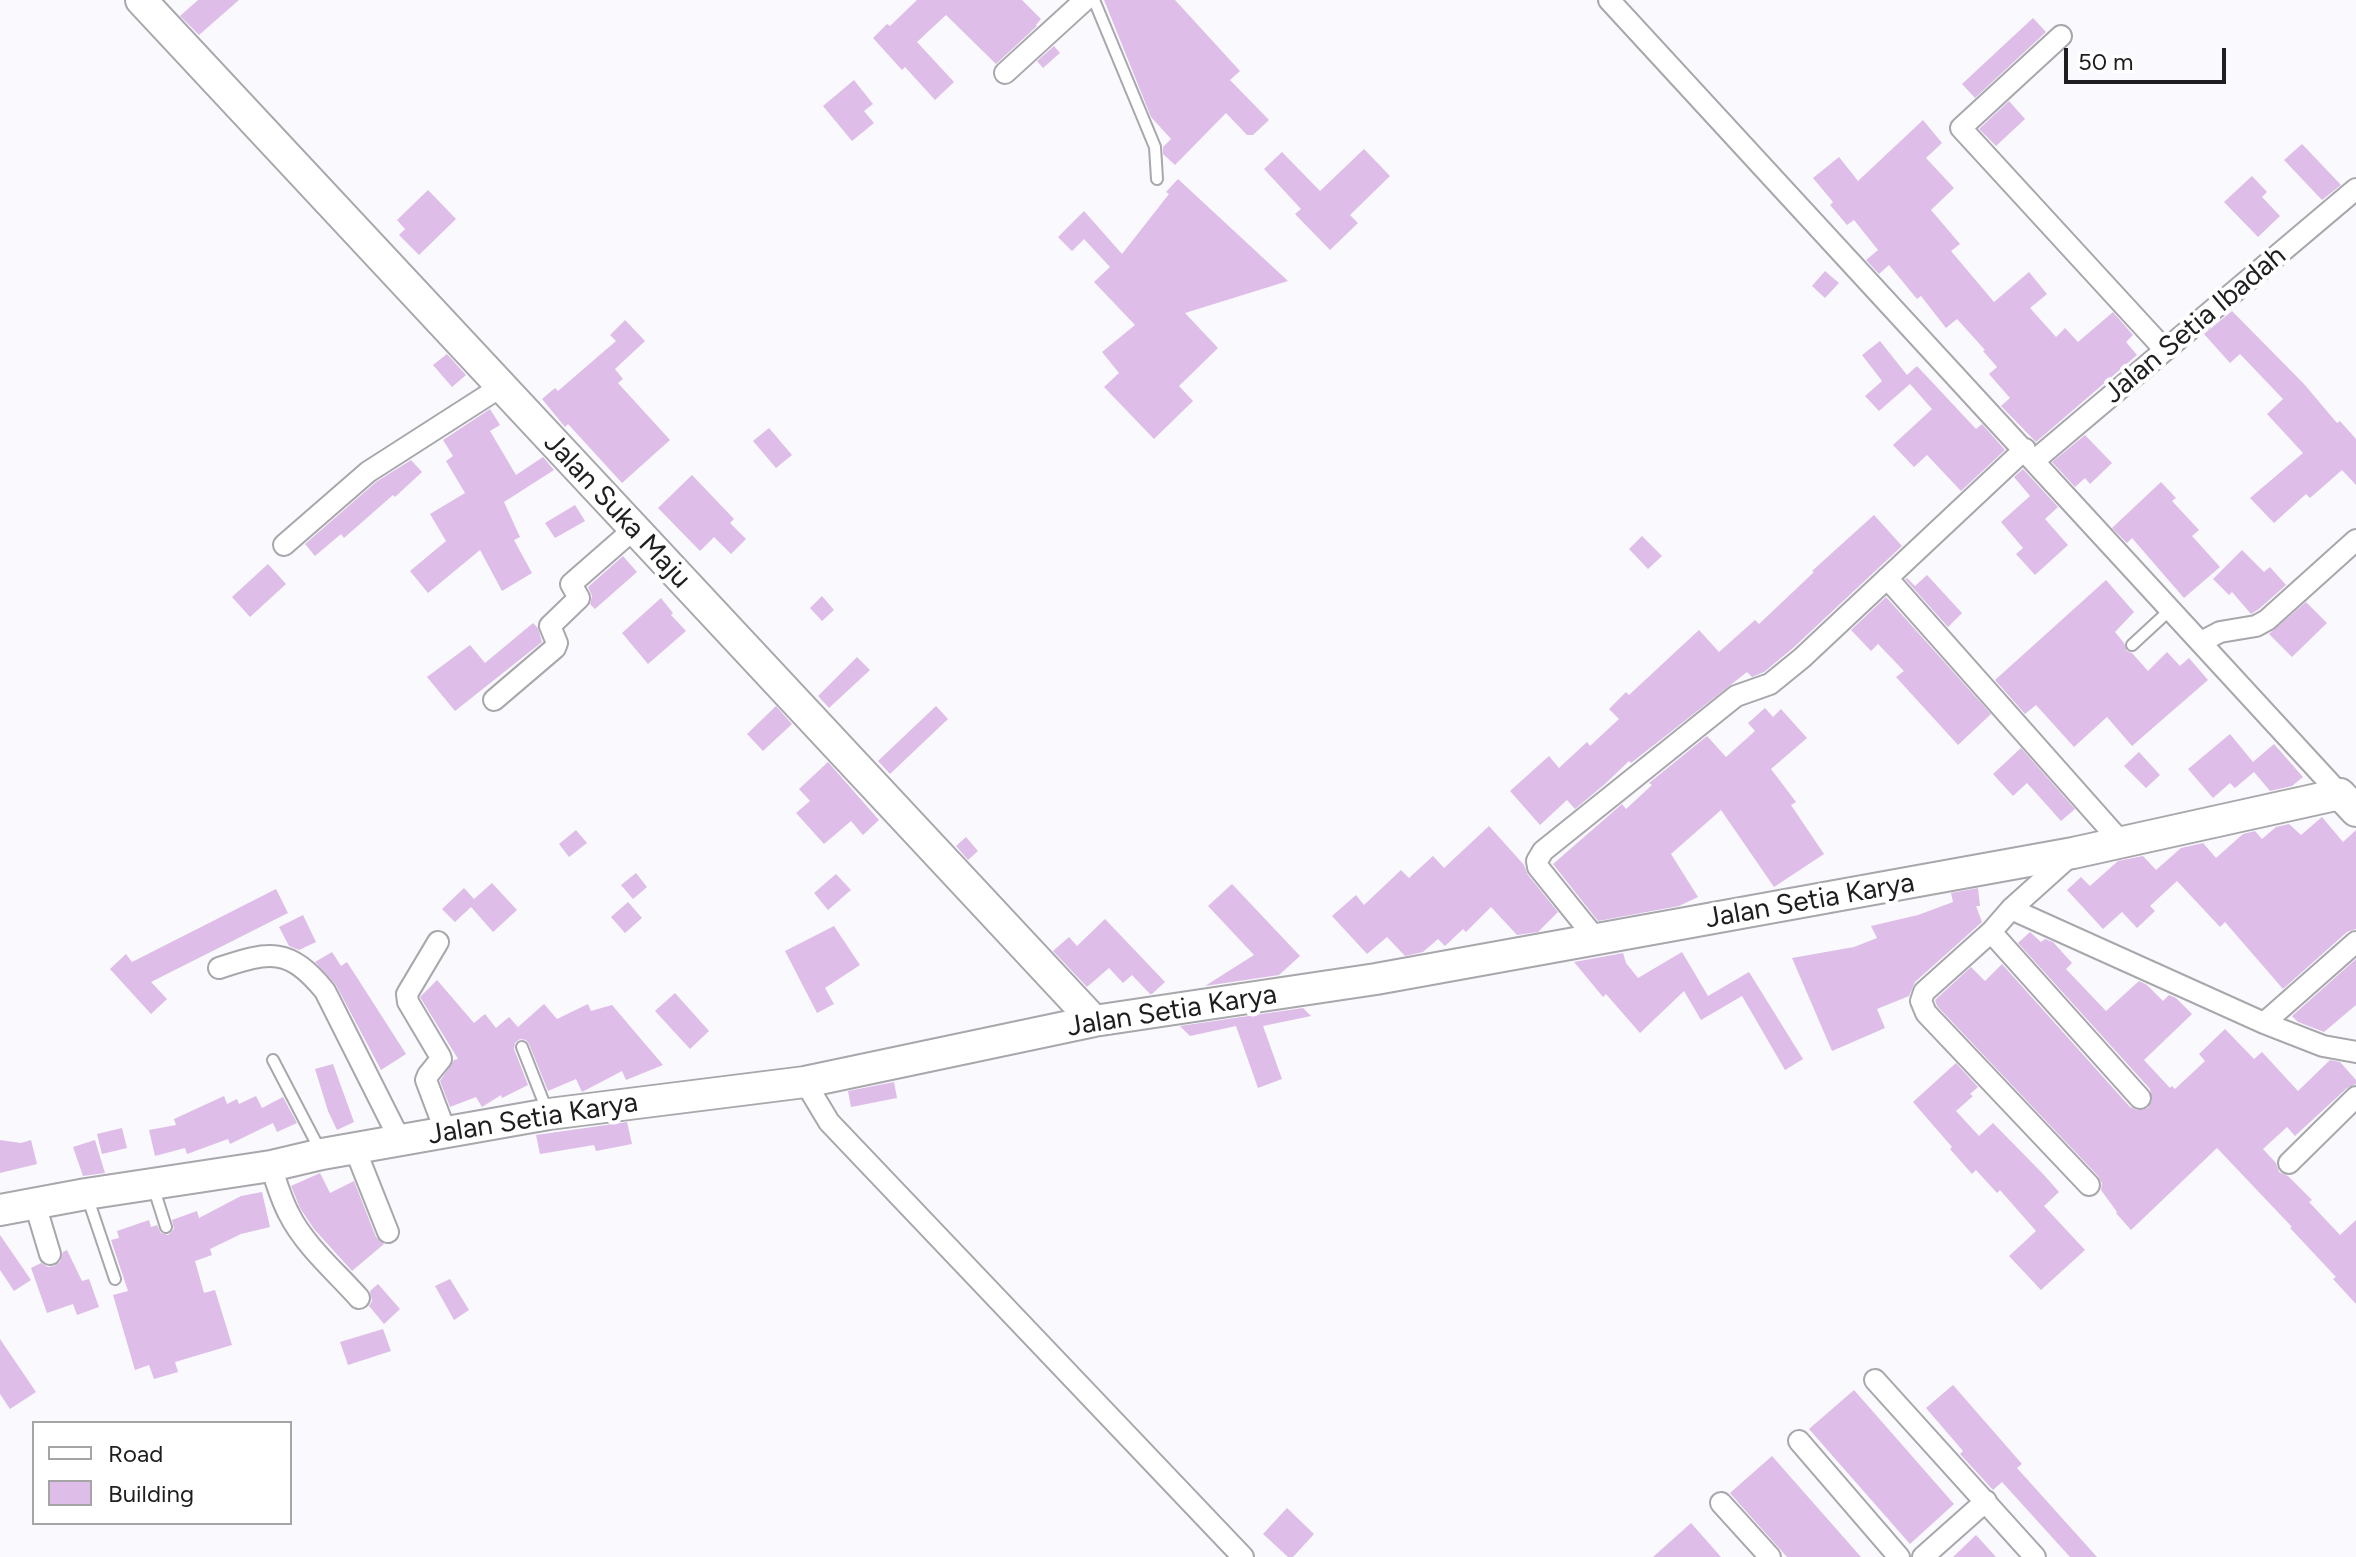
<!DOCTYPE html>
<html>
<head>
<meta charset="utf-8">
<style>
	body { margin:0 }
	#map { position:relative; width:2356px; height:1557px; overflow:hidden; background:#f9f9fe; font-family:Figtree,sans-serif }
	canvas { display:block }
	.legend { position:absolute; left:32px; top:1421px; width:260px; height:104px; box-sizing:border-box; background:#fff; border:2px solid #a5a5a6; margin:0; padding:10px 14px; list-style:none; font-size:24px; color:#1e1e20 }
	.legend li { display:flex; align-items:center; gap:16px; height:40px }
	.legend b { width:40px; border:2px solid #a5a5a6 }
	.scale { position:absolute; left:2064px; top:48px; width:162px; height:36px; box-sizing:border-box; border:4px solid #1e1e20; border-top:0; padding-left:10px; font-size:24px; line-height:28px; white-space:nowrap; color:#1e1e20; -webkit-text-stroke:6px #fff; paint-order:stroke }
</style>
</head>
<body>
<div id="map">
<canvas width="2356" height="1557"></canvas>
<ul class="legend">
<li><b style="height:10px;background:#fff"></b>Road</li>
<li><b style="height:22px;background:#debde9"></b>Building</li>
</ul>
<div class="scale">50 m</div>
</div>
<script>
const g = document.querySelector('canvas').getContext('2d');
g.lineJoin = 'round';
function fill(path, color) {
  g.fillStyle = color;
  g.fill(path, 'evenodd');
}
function stroke(path, color, width, dash) {
  g.strokeStyle = color;
  g.lineWidth = width;
  g.lineCap = dash ? 'butt' : 'round';
  g.setLineDash(dash || []);
  g.stroke(path);
}
function write(font, color, halo, rows, align = 'center') {
  g.font = font + ' Figtree,sans-serif';
  g.lineWidth = 8;
  g.setLineDash([]);
  g.textBaseline = 'middle';
  g.strokeStyle = halo;
  g.fillStyle = color;
  for (const [text, x, y, turn = 0] of rows) {
    g.save();
    g.translate(x, y);
    g.rotate((+turn || 0) * Math.PI / 180);
    g.textAlign = isNaN(turn) ? turn : align;
    if (halo) g.strokeText(text, 0, 0);
    g.fillText(text, 0, 0);
    g.restore();
  }
}
fill(new Path2D(`
	M198,0h41l-40,35 -19,-19z
	M917,0h105l19,19 -5,6 1,1 -41,38 -50,-49 -29,27 37,40 -19,18 -30,-33 -3,3 -29,-32 14,-14 3,2z
	M1104,0h71l65,71 -10,9 39,40 -16,15h-6l-21,-22 -51,52 -12,-11v-7l8,-8 -20,-22z
	M2033,18l13,14 -71,66 -13,-14z
	M1054,46l6,7 -17,15 -6,-7z
	M854,80l19,24 -9,7 10,12 -22,18 -29,-35z
	M2009,101l16,18 -29,27 -17,-17z
	M1923,120l19,23 -16,15 28,30 -23,22 29,34 -9,7 43,51 35,-30 18,22 -17,14 26,29 9,-9 13,14 35,-30 20,23 -7,7 11,13 -101,87 -35,-36 9,-8 -21,-24 8,-7 -14,-16 2,-1 -28,-31 -11,9 -25,-32 -4,3 -28,-34 -10,9 -13,-14 12,-10 -24,-30 -7,5 -17,-20 3,-3 -20,-24 26,-21 19,24z
	M2302,144l39,41 -19,15 -38,-40z
	M1364,149l26,27 -40,39 8,8 -28,27 -35,-36 6,-5 -37,-40 18,-17 38,39z
	M2252,176l15,16 -5,5 18,19 -22,21 -34,-35z
	M1178,179l110,102 -103,32 33,35 -39,38 14,15 -39,38 -50,-52 15,-14 -17,-21 33,-27 -41,-43 16,-15 -26,-28 -12,12 -14,-14 26,-26 38,43 47,-60 -3,-2z
	M428,190l28,29 -37,36 -20,-20 6,-6 -8,-9z
	M1825,271l14,12 -14,15 -13,-12z
	M2232,311l72,73 33,39 3,-2 16,18v46l-14,-15 -32,28 -4,-4 -32,29 -24,-25 53,-45 -36,-39 16,-15 -43,-45 -10,9 -26,-29z
	M625,320l20,21 -30,28 8,10 -5,4 52,57 -48,43 -54,-59 -3,3 -23,-28 13,-11 3,3 58,-50 -6,-6z
	M1880,341l27,34 10,-9 59,63 6,-5 23,26 -44,41 -34,-36 -13,12 -21,-22 39,-36 -22,-25 -31,27 -14,-15 17,-15 -20,-26z
	M447,354l19,21 -14,12 -19,-22z
	M490,409l10,16 -10,6 26,44 27,-18 11,13 -50,32 16,35 -6,3 18,33 -30,18 -22,-41 -52,43 -18,-22 36,-30 -16,-27 35,-21 -19,-32 7,-5 -10,-16z
	M769,428l23,27 -16,13 -23,-27z
	M2085,435l27,28 -22,21 -5,-6 -10,9 -23,-25z
	M411,460l11,12 -27,25 -2,-2 -49,43 -3,-4 -26,22 -10,-12 71,-62z
	M2023,469l35,38 -13,12 23,26 -33,30 -19,-21 7,-6 -22,-26 29,-26 -16,-19z
	M692,475l42,44 -4,4 16,16 -15,15 -17,-17 -14,14 -42,-43z
	M2161,482l15,16 -4,3 27,29 -7,6 28,31 -36,31 -52,-60 -5,5 -15,-15z
	M575,505l10,16 -30,17 -10,-15z
	M1874,515l28,31 -109,102 -29,24 -12,5 -5,-5 -116,91 -2,-2 -24,23 -30,25 -8,-9 -27,25 -30,-34 39,-35 10,12 28,-26 3,4 29,-27 -10,-10 17,-17 3,3 70,-65 20,22 36,-32 4,4 55,-52 -2,-1z
	M1642,536l20,20 -14,13 -19,-20z
	M2242,550l22,22 6,-5 16,18 -27,24 -8,5 -19,-22 -3,3 -16,-16z
	M623,556l14,16 -42,37 -5,-5 2,-8 -4,-9z
	M268,564l18,20 -36,33 -18,-20z
	M1927,575l35,38 -14,14 -43,-48 2,-1 8,8z
	M2106,580l28,32 -19,20 9,11 3,8 5,2 16,18 19,-19 13,14 9,-8 19,22 -76,66 -25,-29 -33,30 -38,-42 -11,9 -30,-34z
	M822,596l12,14 -12,11 -12,-13z
	M1886,597l105,117 -33,31 -62,-68 8,-6 -26,-27 -7,7 -20,-21z
	M661,598l12,15 -2,2 15,16 -38,33 -26,-31z
	M2306,602l21,21 -35,34 -23,-23z
	M533,623l5,5 4,14 -87,69 -28,-34 43,-32 15,18z
	M857,657l13,13 -41,38 -11,-12z
	M776,706l16,18 -29,27 -16,-17z
	M936,706l12,13 -58,55 -12,-13z
	M1765,708l8,9 8,-8 26,29 -36,31 25,33 -5,3 33,49 -50,33 -53,-77 -50,44 27,43 -19,9 -81,15 -45,-57 69,-60 4,5 26,-24 -3,-2 58,-47 19,21 29,-26 -7,-8z
	M2230,734l23,28 21,-18 29,33 -11,9 -22,5 -16,-19 -19,16 -5,-5 -17,15 -25,-29z
	M2021,748l54,61 -14,12 -34,-38 -14,13 -20,-22z
	M2139,752l21,23 -14,13 -22,-22z
	M828,762l51,58 -16,15 -12,-14 -27,23 -28,-31 14,-12 -11,-12z
	M2322,817l21,25 13,-12v99l-9,3 -64,57 -58,-67 -5,5 -43,-46 -27,25 5,5 -18,17 -15,-16 -19,17 -36,-39 14,-13 9,9 28,-25 25,-5 13,14 25,-22 22,-5 13,15 27,-24 12,-3 7,8 14,-12 13,-3 12,11z
	M1489,826l35,39 4,10 30,37 -20,20 -21,3 -26,-28 -25,25 -3,-3 -18,17 -7,-7 -15,13 -18,4 -18,-19 -20,17 -35,-38 24,-21 8,10 37,-35 8,8 24,-22 11,12z
	M576,830l11,13 -18,14 -10,-13z
	M966,837l12,14 -10,9 -12,-14z
	M636,873l11,14 -14,12 -12,-14z
	M836,874l15,16 -23,20 -14,-17z
	M492,883l25,27 -24,22 -22,-25 -16,15 -13,-13 22,-21 10,11z
	M1232,884l68,72 -21,19 -74,11 49,-31 -46,-49z
	M1978,888l2,18h-4l6,16 -67,60 -6,14 -32,13 8,19 -53,23 -40,-93 62,-11 23,-9 -6,-12 47,-11 35,-13 -2,-9z
	M276,889l12,24 -137,69 16,17 -16,15 -41,-45 16,-15 6,8z
	M628,902l14,16 -17,15 -14,-16z
	M303,915l13,27 -17,8 -10,-4 -10,-19z
	M1105,919l60,63 -13,12h-2l-18,-19 -9,8 -14,-15 -22,19 -34,-36 16,-14 8,9z
	M834,926l26,39 -35,23 9,16 -17,9 -32,-62z
	M2030,932l11,10 4,-3 8,3 19,21 -6,6 40,42 33,-30 8,4 16,16 6,-6 7,3 16,16 -48,46 26,28 2,-2 3,3 30,-28 -6,-7 26,-25 29,30 8,-7 36,39 32,-31 10,2 16,18v4l-9,4 -52,48 -8,-9 -24,22 13,14 3,9 9,4 24,24 -3,2 31,33 16,-15v84l-23,-25 3,-2 -46,-49 2,-1 -75,-79 -86,82 -15,-17 1,-1 -16,-22 1,-7 -4,-7 -161,-170 -2,-6 36,-33 14,14 17,-17 128,143 7,3 11,-2 4,-7 -2,-12 -132,-146z
	M332,952l9,14 6,-4 59,92 -25,16 -45,-85 -21,-23z
	M1682,952l26,44 41,-24 54,87 -18,11 -43,-74 -41,24 -17,-29 -44,42 -34,-39 -3,3 -29,-35 49,-9 3,10 12,15z
	M2356,959v46l-32,27 -26,-10 -6,-6z
	M437,980l37,43 11,-9 11,14 13,-11 9,10 26,-23 13,15 31,-15 3,7 21,-6 51,60 -37,15 -4,-9 -40,21 -6,-13 -28,12 -19,-47 -3,-4 -6,-1 -5,4 -1,6 14,36 -26,13 -1,-3 -19,12 -6,-10 -26,10 -10,-26 14,-21 4,-1 -38,-62z
	M675,993l34,38 -19,18 -35,-38z
	M1303,1008l8,8 -48,10 19,53 -24,9 -22,-62 -46,10 -10,-10z
	M1956,1063l22,24 -8,7 3,2 -17,15 23,25 14,-13 51,52 15,17 -15,14 41,44 -44,40 -32,-34 27,-25 -36,-41 -3,3 -21,-23 -4,4 -22,-25 2,-2 -39,-45z
	M333,1064l21,58 -17,8 -9,-19 -13,-42z
	M894,1082l3,16 -46,9 -3,-16z
	M224,1096l3,8 10,-5 2,5 17,-8 6,12 21,-11 14,26 -20,9 -4,-9 -43,21 -2,-5 -41,15 -2,-6 -30,8 -6,-26 27,-5 -2,-6z
	M627,1122l5,22 -36,7 -2,-6 -54,9 -4,-19z
	M122,1128l5,20 -25,6 -5,-20z
	M0,1140l21,3 10,-3 6,24 -37,9z
	M95,1140l10,33 -22,3 -10,-29z
	M320,1173l10,20 24,-12 22,56 8,7 -32,27 -38,-42 -14,-21 -9,-22z
	M262,1192l8,35 -29,7 -31,15 2,6 -17,6 9,32 11,-3 17,55 -57,17 3,10 -24,7 -5,-14 -14,5 -22,-75 15,-4 -17,-51 8,-2 -2,-7 32,-11 2,7 6,-2 4,8 7,2 6,-6 -2,-9 25,-9 2,7 42,-22z
	M0,1235l31,45 -17,11 -14,-21z
	M67,1250l15,31 7,-2 10,28 -22,8 -4,-11 -26,9 -16,-45 10,-5 7,4 6,-1 6,-4 3,-10z
	M450,1279l19,31 -15,10 -19,-34z
	M378,1284l22,25 -16,15 -15,-18 3,-5 -2,-10z
	M383,1329l8,22 -43,14 -8,-23z
	M0,1339l36,53 -26,17 -10,-15z
	M1953,1385l69,79 -5,4 80,89h-27l-68,-75 -9,8 -33,-36 3,-3 -37,-43z
	M1854,1390l100,114 -44,40 -101,-115z
	M1772,1456l89,101h-74l-43,-48 -14,-16z
	M1287,1508l27,26 -21,23h-5l-25,-23z
	M1691,1523l30,34h-68z
	M1976,1535l20,22h-43z`), '#debde9');
const lane = new Path2D(`
	M1094,0l61,147 2,32
	M2132,645l39,-36
	M522,1047l26,66
	M273,1060l48,92
	M153,1186l13,41
	M87,1196l28,83`);
const street = new Path2D(`
	M1609,0l731,794
	M2061,36l-100,92 204,222
	M1005,73l80,-73
	M2035,460l321,-271
	M284,545l84,-73 134,-86
	M1887,578l235,265
	M2201,642l19,-10 36,-6 11,-6 89,-80
	M494,700l61,-52 2,-5 -7,-17 29,-28 -8,-14 63,-55
	M2070,856l-59,53 -20,23 -67,60 -3,9 5,12 163,172
	M2011,909l253,114 59,23 33,6
	M1991,932l149,166
	M1596,939l-58,-72 -1,-6 6,-10 193,-155 34,-12 32,-26 223,-209
	M438,942l-31,52 1,8 32,54 1,3 -13,16 -2,5 20,53
	M219,968c51,-17 70,-21 106,23l75,149
	M2264,1023l92,-81
	M805,1082l24,40 414,435
	M355,1149l33,83
	M2289,1163l67,-66
	M271,1166c5,16 10,33 18,48 16,32 47,58 70,84
	M35,1204l15,50
	M1875,1380l160,177
	M1799,1441l100,116
	M1721,1503l49,54
	M1923,1557l63,-56`);
const secondary = new Path2D(`
	M141,0l953,1021
	M0,1210l86,-16 185,-28 51,-12 227,-40 256,-32 289,-61 282,-42 697,-126 267,-59 16,17`);
stroke(lane, '#a7a7ac', 14);
stroke(street, '#a7a7ac', 24);
stroke(secondary, '#a7a7ac', 34);
stroke(lane, '#fff', 10);
stroke(street, '#fff', 20);
stroke(secondary, '#fff', 30);
write('28px', '#1e1e20', '#fff', [
	["Jalan Setia Ibadah",2195,325,-40],
	["Jalan Suka Maju",617,511,47],
	["Jalan Setia Karya",1810,901,-10],
	["Jalan Setia Karya",1172,1011,-9],
	["Jalan Setia Karya",533,1119,-9]
]);
</script>
</body>
</html>
